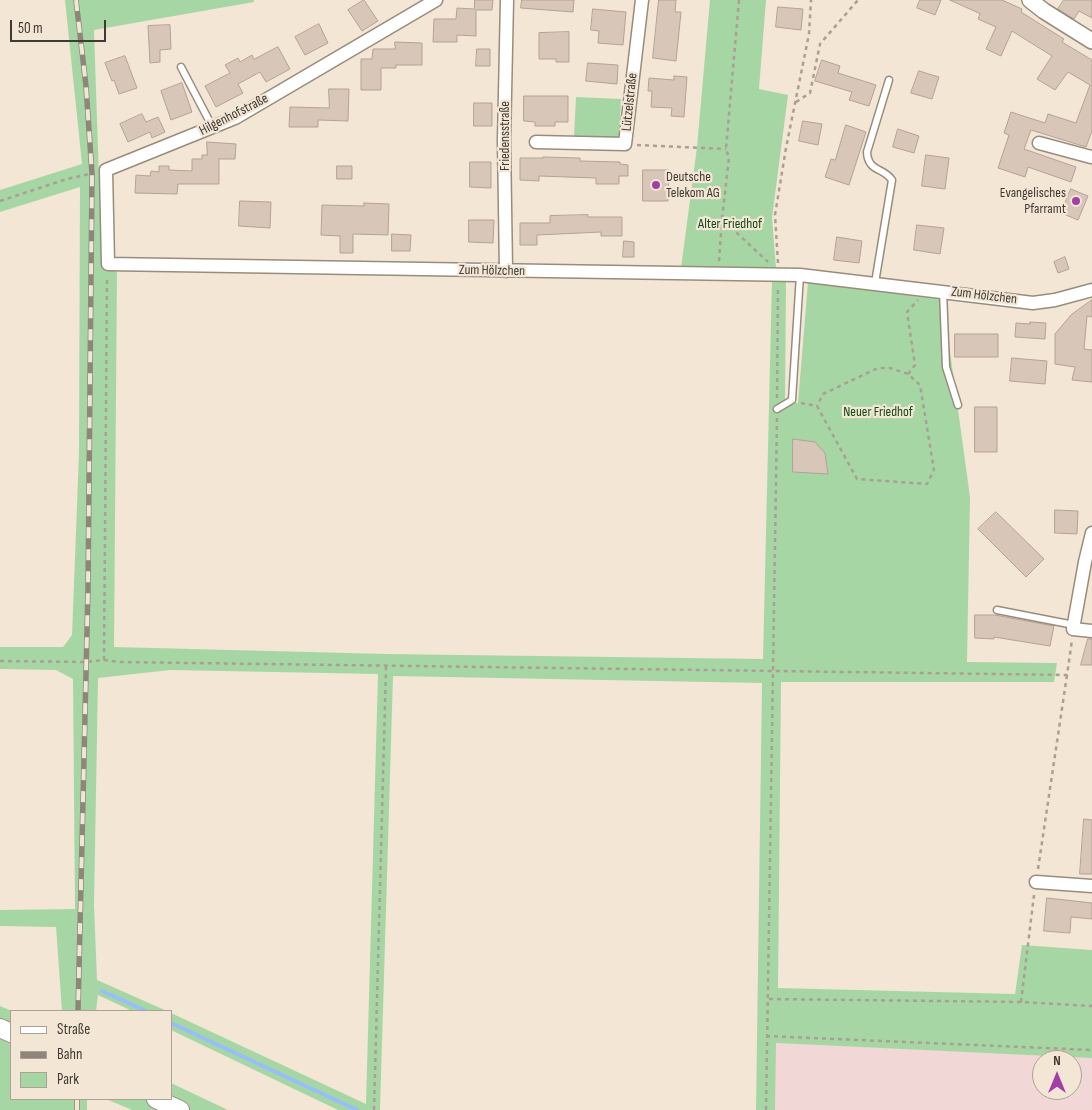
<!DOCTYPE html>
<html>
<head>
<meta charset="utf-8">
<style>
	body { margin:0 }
	#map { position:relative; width:1092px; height:1110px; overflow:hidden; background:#f4e6d5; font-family:"Sofia Sans Condensed",sans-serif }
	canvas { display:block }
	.legend { position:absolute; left:10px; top:1010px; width:162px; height:90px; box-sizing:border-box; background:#f4e6d5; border:1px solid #aca194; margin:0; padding:6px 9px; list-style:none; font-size:15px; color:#3f3a33 }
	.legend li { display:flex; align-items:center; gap:10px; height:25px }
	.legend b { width:25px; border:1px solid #aca194 }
	.north { position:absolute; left:1032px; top:1050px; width:50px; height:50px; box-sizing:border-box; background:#f4e6d5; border:1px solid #aca194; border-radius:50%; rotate:0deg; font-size:14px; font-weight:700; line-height:20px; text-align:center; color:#3f3a33 }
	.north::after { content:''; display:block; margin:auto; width:18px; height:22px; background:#a23fa5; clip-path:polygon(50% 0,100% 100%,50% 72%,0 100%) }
	.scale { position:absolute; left:10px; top:20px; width:96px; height:22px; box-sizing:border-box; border:2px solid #3f3a33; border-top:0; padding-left:6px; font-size:15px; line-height:18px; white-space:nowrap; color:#3f3a33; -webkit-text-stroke:4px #f4e6d5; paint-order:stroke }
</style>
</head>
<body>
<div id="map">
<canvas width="1092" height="1110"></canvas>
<ul class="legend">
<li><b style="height:6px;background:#fff"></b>Straße</li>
<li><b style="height:6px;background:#8f867b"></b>Bahn</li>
<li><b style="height:14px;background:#a7d6a5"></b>Park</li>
</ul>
<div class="north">N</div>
<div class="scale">50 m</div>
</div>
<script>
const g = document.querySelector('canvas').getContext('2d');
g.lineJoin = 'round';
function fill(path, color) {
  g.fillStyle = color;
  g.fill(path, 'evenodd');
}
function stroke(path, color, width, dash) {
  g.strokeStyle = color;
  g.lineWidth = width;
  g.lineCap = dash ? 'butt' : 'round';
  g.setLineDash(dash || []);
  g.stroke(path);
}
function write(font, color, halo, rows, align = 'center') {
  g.font = font + ' "Sofia Sans Condensed",sans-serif';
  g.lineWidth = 4.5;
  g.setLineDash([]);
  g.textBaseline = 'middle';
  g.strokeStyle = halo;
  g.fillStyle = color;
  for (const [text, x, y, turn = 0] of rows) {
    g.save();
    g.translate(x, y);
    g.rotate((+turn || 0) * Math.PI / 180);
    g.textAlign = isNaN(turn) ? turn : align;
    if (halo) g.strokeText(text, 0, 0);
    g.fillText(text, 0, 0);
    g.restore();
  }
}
fill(new Path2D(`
	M775,1043l317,14v53h-317zM1042,1060h30v30h-30z`), '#f2d7d7');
fill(new Path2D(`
	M65,0h189v2l-160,28 8,239h15l-3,378 273,7 376,5 9,-380 14,2 -1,119 13,3 10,-121 135,18 27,197 -3,165 90,1 -3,19h-273l-3,306 237,6 7,-49 70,5v108l-316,-15 -1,67h-19l6,-427 -369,-7 -13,434h-42l-167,-80v-17l195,91 12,-430 -208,-4 -72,8 -4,227 3,75 70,31h-35l-34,-16 -2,16h-34l-6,-84 -56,-1v-16l75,-1 -2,-230 -17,-9 -56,-1v-22h63l9,-12 7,-182 1,-266 -80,25v-22l82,-26z
	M710,0h56l-7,89 29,6 -16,123 4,50h-95l16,-121z
	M576,97l45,2 -2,40 -45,-2z
	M0,1006l12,5 -1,88h76v11h-87z
	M171,1083l57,27h-96l-26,-11h65z`), '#a7d6a5');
stroke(new Path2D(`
	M102,991l44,20
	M171,1023l186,87`), '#97befa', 4);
const building = new Path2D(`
	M364,0l14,21 -16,10 -14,-21z
	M475,0h18l-1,10h-16v26l-19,-1v7h-24l1,-23h22l1,-11 17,1z
	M522,0h52l-1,12 -52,-4z
	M659,0h17l-1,12h6l-5,49 -23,-3z
	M920,0h21l-6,15 -18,-7z
	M950,0h52l20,9 -1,3 43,27 -2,3 30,18v71l-6,16 -55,-17 -7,19 52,18 -5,15 -43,-15 -3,10 -27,-9 11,-33 -5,-2 7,-21 34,11 3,-9 28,9 14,-38 -22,-13 -13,18 -18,-11 15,-23 -40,-25 -11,25 -15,-7 10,-22 -18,-8 2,-5z
	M1064,0h28v18l-13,-7 -5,8 -16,-10z
	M778,7l25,2 -2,21 -25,-3z
	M593,9l33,3 -3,33 -25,-2 1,-12 -8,-1z
	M319,24l9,19 -23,12 -10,-18z
	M170,25l1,24 -11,1v12l-10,1 -2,-37z
	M569,32v30h-13v-3h-17v-26z
	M395,42l27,1v22h-26v3h-15v22h-20v-31h11l1,-10h22z
	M278,47l12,22 -24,13 -6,-10 -22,12 5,9 -27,14 -11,-21 25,-13 -5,-8 13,-7 2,4 12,-7 2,4z
	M477,49h13v17h-14z
	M125,56l12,32 -18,6 -5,-14 -2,1 -7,-18z
	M822,60l18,6 -2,7 38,12 -7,21 -20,-6 3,-8 -37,-11z
	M588,63l30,2 -1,19 -31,-3z
	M919,71l20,6 -7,22 -21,-6z
	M674,76l13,1 -3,40 -13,-1 1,-8 -21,-1 1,-16h-4l1,-13 25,2z
	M182,83l10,29 -21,8 -10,-29z
	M329,89h20l-1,32 -30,-1v7h-29l1,-20 39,1z
	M524,96h44v26h-13v4h-20v-4l-11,-1z
	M474,103h18v23h-18z
	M142,114l4,8 12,-5 7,15 -13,6 -2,-6 -22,10 -8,-18z
	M803,121l19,3 -4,21 -19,-4z
	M846,125l20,7 -17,53 -24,-8 6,-18 4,1z
	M898,129l21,7 -5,17 -21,-6z
	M207,142l29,2 -1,15h-16v25h-41l-1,10 -42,-1 1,-18 14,1 1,-5 8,1v-6h10v4l23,1v-12h10v-4h5z
	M926,155l23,3 -4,31 -23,-3z
	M543,157l37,1v3l40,1v2l8,1v11h-9v8h-23v-6l-57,-2v5l-19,-1v-22h23z
	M470,162h21v26l-21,-1z
	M337,166h15v13h-15z
	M643,170h26l-1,31h-25z
	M1071,189l17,7 -10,24 -17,-7z
	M240,201l31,1 -1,26 -31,-2z
	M364,203l25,1 -1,31 -35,-1v19h-13v-17l-19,-1 1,-30 42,1z
	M588,215v2h34v19h-21v-4l-64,3v10h-17v-22h30v-7z
	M469,220h25l-1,23 -24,-1z
	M917,225l27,3 -4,26 -26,-4z
	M392,234l19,1 -1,16h-18z
	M837,237l25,4 -3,22 -25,-3z
	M624,241l10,1v15h-11z
	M1065,257l4,12 -11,4 -4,-11z
	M1092,300v17l-5,-1 -3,33 8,1v32l-20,-2 3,-13 -20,-3v-30l16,-19z
	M1030,322l16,1 -1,16 -30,-2 1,-14 14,1z
	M955,334h43v23h-43z
	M1012,358l35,3 -2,23 -35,-3z
	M975,407h22v45h-22z
	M793,439l22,3 10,11 3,21 -35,-2z
	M1055,510l23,1 -1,23 -22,-1z
	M996,512l48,47 -18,18 -48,-48z
	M975,615h20l59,11 -4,20 -56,-9v2l-19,-1z
	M1088,639h4v26h-11z
	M1084,819l8,1v54h-12z
	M1047,898l45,5v16l-21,-2 -1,16 -26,-2z`);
fill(building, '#d8c6b8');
stroke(building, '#b3a295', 1);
const service = new Path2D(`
	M181,67l32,61
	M875,283l17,-103c-9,-13 -24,-8 -25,-28l22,-72
	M943,291l3,76 12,38
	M777,409l15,-9 8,-125
	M997,610l77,15`);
const minor = new Path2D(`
	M436,0l-201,118 -129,52 2,94 692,11 233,28 22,-3 37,-10
	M536,142l89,2 17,-144
	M1039,143l52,14
	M506,271l-2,-130 3,-141
	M1092,533l-7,29 -12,67 19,2
	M1036,882l56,4`);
const tertiary = new Path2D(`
	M1030,0l14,11 48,30`);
const secondary = new Path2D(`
	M0,1028l11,5
	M156,1099l24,11`);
stroke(service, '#988c7c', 9);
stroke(minor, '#988c7c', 15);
stroke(tertiary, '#988c7c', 18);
stroke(secondary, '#988c7c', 20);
stroke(new Path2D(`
	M739,0l-13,149 3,9 -7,61 46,43
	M796,102l14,-9 10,-49 38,-44
	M637,145l89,4
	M0,201l67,-22 27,-6
	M719,261l3,-42
	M778,263l-3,-48 11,-67 23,-114 2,-34
	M908,374l7,-9 -8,-53 11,-12
	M777,398l1,-112
	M801,403l16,3 40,73 70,5 7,-14 -14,-85 -12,-11 -18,-6h-12l-55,26 -6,12
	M104,660l3,-384
	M0,661l85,1 19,-2 16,2 947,13 5,-35
	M1038,869l29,-194
	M769,999l252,3 71,4
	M1021,1002l13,-107
	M766,1036l326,14
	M374,1110l12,-443
	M766,1110l11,-692`), '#aa9f92', 2.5, [4, 4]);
stroke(service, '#fff', 6);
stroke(minor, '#fff', 12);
stroke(tertiary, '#fff', 15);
stroke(secondary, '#fff', 18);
const rail = new Path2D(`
	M76,0l10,86 6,88 -4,415 -10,422
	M77,1110v-11`);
stroke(rail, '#8f867b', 5.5);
stroke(rail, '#f4e6d5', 4, [11]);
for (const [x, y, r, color] of [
	[656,185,5,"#a23fa5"],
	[1076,201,5,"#a23fa5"]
]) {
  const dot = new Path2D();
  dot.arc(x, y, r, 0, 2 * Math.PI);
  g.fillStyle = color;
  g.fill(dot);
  stroke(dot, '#f4e6d5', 2);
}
write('14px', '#3f3a33', '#f4e6d5', [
	["Lützelstraße",630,102,-84],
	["Hilgenhofstraße",234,115,-27],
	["Friedensstraße",505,136,-90],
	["Zum Hölzchen",492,271,1],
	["Zum Hölzchen",984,296,7]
]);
write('14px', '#3f3a33', '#f4e6d5', [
	["Deutsche",666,177],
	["Telekom AG",666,193],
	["Evangelisches",1066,193,"right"],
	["Pfarramt",1066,209,"right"]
], 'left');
write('14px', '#114a15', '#f4e6d5', [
	["Alter Friedhof",730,224],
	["Neuer Friedhof",878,412]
]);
</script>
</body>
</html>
